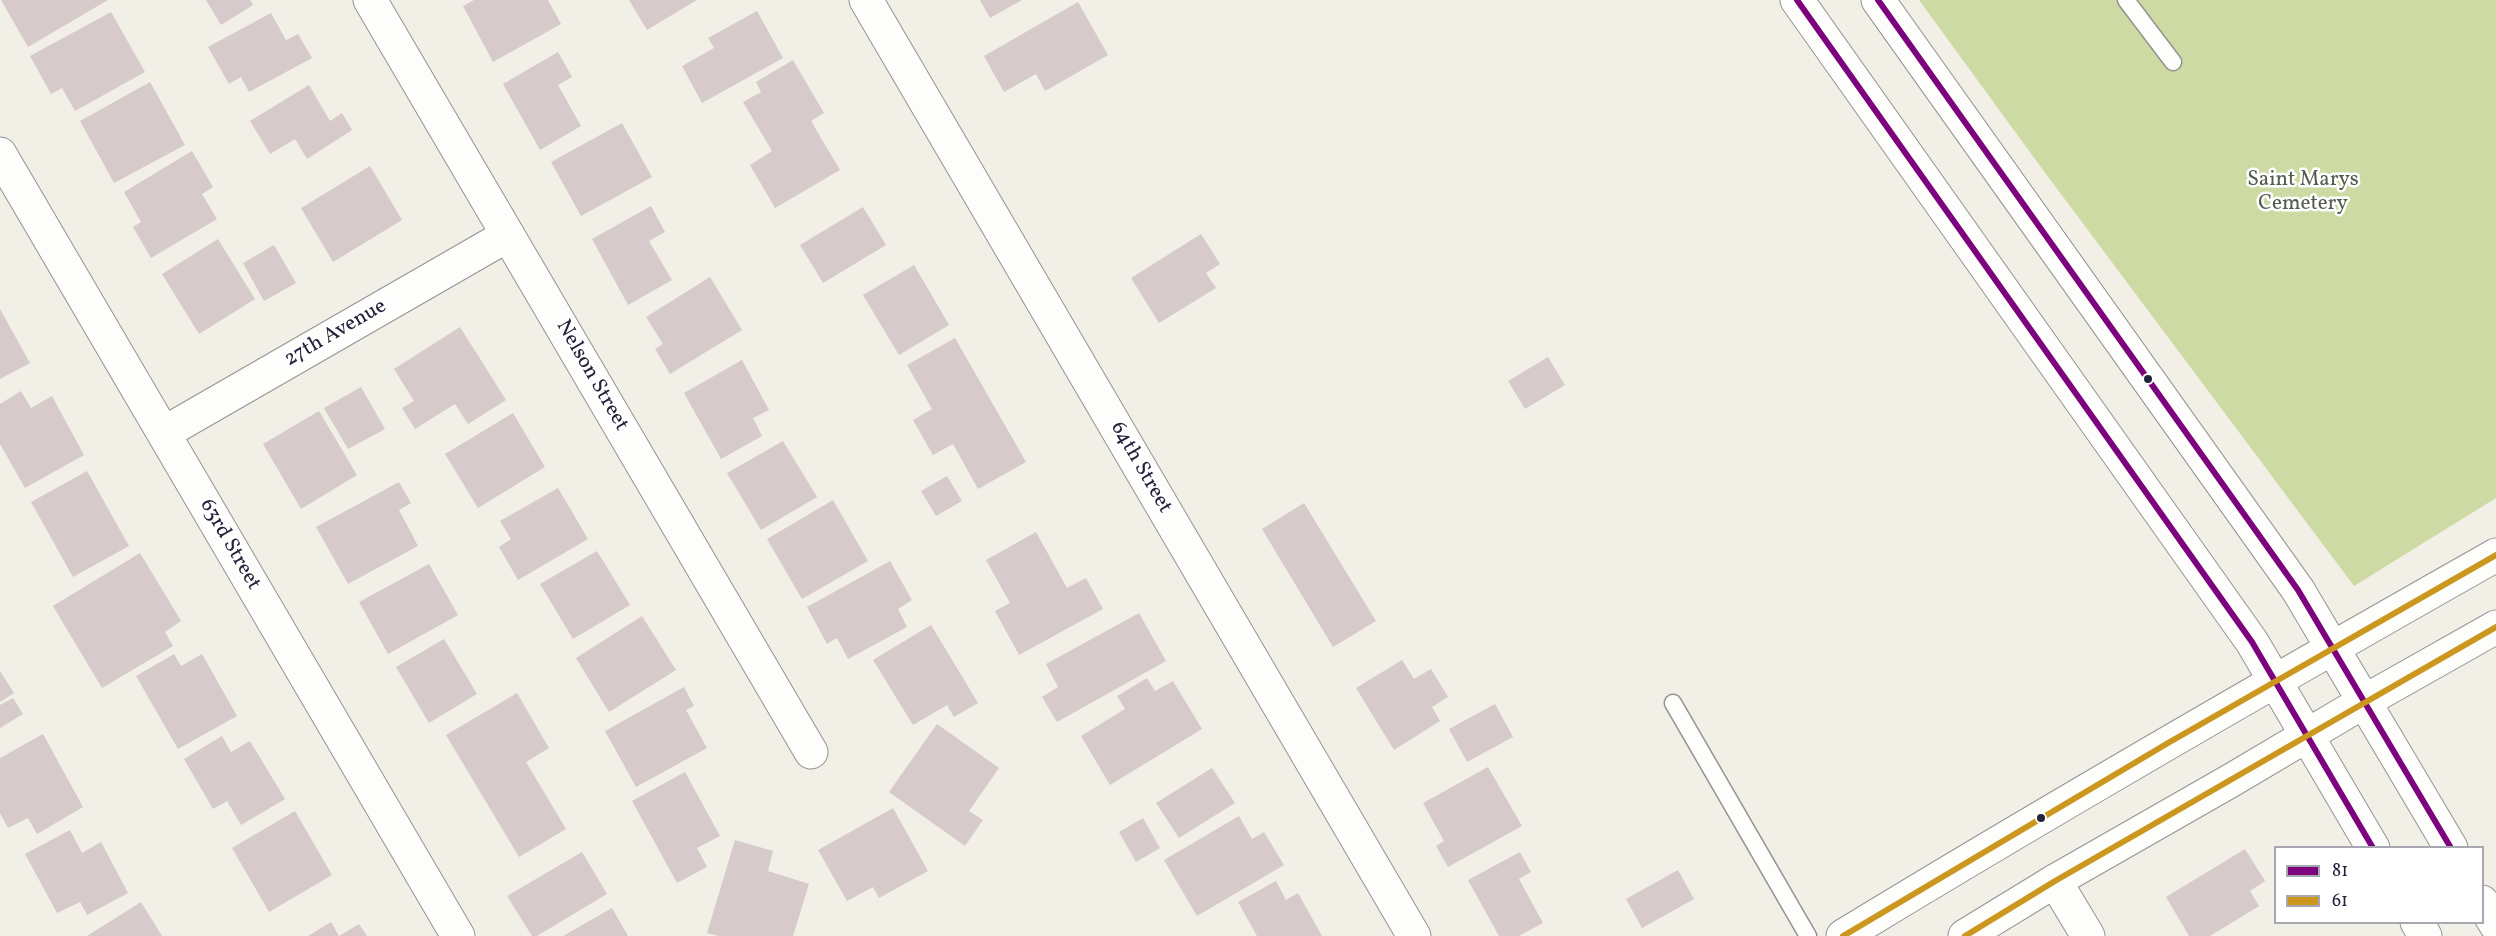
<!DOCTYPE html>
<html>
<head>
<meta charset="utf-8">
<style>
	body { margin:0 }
	#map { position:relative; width:2496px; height:936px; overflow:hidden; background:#f1efe6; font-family:Vollkorn,serif }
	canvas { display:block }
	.legend { position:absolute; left:2274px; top:846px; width:210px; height:78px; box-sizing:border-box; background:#fff; border:2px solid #a7a7b1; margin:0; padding:8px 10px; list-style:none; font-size:18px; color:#22223b }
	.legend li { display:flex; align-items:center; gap:12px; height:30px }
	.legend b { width:30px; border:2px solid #a7a7b1 }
</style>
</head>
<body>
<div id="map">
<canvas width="2496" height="936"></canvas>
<ul class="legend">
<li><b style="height:8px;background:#7c027e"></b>81</li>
<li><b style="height:8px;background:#cb971e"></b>61</li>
</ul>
</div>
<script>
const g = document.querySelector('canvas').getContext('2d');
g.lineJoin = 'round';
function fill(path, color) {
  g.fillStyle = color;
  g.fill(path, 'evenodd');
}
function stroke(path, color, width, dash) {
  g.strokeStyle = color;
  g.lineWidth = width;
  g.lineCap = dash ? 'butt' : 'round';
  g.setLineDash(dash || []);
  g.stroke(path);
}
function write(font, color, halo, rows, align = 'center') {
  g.font = font + ' Vollkorn,serif';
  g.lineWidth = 5;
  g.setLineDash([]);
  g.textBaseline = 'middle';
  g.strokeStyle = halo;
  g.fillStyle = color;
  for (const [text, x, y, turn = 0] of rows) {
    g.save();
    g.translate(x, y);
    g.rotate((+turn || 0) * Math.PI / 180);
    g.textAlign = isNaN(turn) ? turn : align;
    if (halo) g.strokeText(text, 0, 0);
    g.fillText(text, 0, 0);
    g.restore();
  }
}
fill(new Path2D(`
	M1919,0h577v498l-142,88 -311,-416z`), '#cedaa3');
fill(new Path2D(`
	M1,0h107l-80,47z
	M206,0h44l3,5 -32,20z
	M474,0h74l13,24 -68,38 -30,-56z
	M629,0h68l-50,30z
	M980,0h42l-32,18z
	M1078,2l30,53 -63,36 -9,-17 -32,18 -20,-36z
	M757,11l26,47 -81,45 -20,-37 32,-18 -6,-10z
	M111,12l34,60 -70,39 -13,-23 -11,6 -21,-38z
	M271,13l15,27 12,-6 14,24 -63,34 -8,-15 -12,7 -21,-37z
	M558,52l14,25 -14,8 23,41 -41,24 -37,-66z
	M793,60l31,53 -13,8 29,49 -65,38 -25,-43 22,-14 -29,-49 18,-10 -5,-10z
	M150,82l35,63 -71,38 -34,-62z
	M309,85l21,36 12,-8 10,17 -45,29 -12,-20 -25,15 -20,-33z
	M622,123l30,54 -71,39 -30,-54z
	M192,151l21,36 -11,7 15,25 -66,39 -18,-31 8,-5 -17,-30z
	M370,166l32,54 -69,42 -32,-54z
	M651,206l14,26 -16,9 23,39 -44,25 -36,-66z
	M863,207l23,38 -63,38 -23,-38z
	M1201,234l19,30 -14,9 10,15 -57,35 -28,-45z
	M218,239l37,60 -56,35 -37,-60z
	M274,245l22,38 -32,18 -21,-38z
	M914,265l35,60 -50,30 -36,-60z
	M710,277l32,53 -72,44 -15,-25 8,-5 -17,-27z
	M0,309l30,54 -30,16z
	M460,327l46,73 -38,24 -13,-20 -40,25 -13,-21 12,-7 -20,-32z
	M955,338l71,124 -48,27 -25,-45 -20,11 -20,-35 19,-11 -25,-44z
	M1548,357l17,28 -40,24 -17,-28z
	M742,360l27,50 -16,8 9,18 -41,23 -37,-66z
	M361,387l24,42 -37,20 -24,-41z
	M21,391l10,17 21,-12 32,59 -59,33 -25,-44v-40z
	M319,411l38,64 -56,34 -38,-65z
	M513,413l32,54 -67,41 -33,-54z
	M783,441l34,56 -56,33 -34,-57z
	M87,471l42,75 -56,31 -42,-75z
	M947,476l15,25 -26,15 -15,-25z
	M399,482l12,21 -12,7 19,36 -70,38 -32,-57z
	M558,488l30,51 -70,41 -19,-33 12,-8 -11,-18z
	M833,500l35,61 -66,38 -35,-60z
	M1304,503l72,118 -43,26 -71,-118z
	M1036,532l31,56 19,-10 17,31 -84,46 -24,-44 15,-8 -24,-43z
	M597,551l33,54 -57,34 -33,-55z
	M140,553l41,68 -16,11 8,14 -71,42 -49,-82z
	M890,561l22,39 -14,9 9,18 -59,32 -11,-21 -10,6 -20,-37z
	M429,564l29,51 -70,39 -29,-52z
	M1139,613l27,48 -109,61 -15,-25 16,-10 -12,-23z
	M642,616l34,54 -67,42 -33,-54z
	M931,625l47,78 -24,14 -7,-12 -34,20 -40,-65z
	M444,639l33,55 -48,29 -33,-56z
	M174,654l7,12 21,-12 35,62 -59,33 -42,-73z
	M1402,660l12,19 17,-10 17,28 -16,10 8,14 -46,29 -38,-62z
	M0,671l14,22 -14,9z
	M1147,678l8,13 18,-10 29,48 -92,56 -29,-49 44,-27 -8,-13z
	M684,687l10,19 -8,4 21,38 -71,39 -31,-56z
	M517,693l32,55 -23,14 40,67 -47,28 -73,-122z
	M13,698l10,16 -23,14v-23z
	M1495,704l18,33 -46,25 -18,-33z
	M937,724l62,44 -30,43 14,9 -18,26 -76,-54z
	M43,734l40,73 -46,27 -9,-16 -20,10 -8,-15v-55z
	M222,736l9,16 19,-11 35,58 -44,26 -14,-24 -14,8 -29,-50z
	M1488,767l34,59 -74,41 -12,-21 8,-5 -21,-38z
	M1212,768l23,35 -56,35 -23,-35z
	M685,772l35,64 -23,12 10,19 -30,16 -45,-82z
	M893,808l35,63 -49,27 -6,-11 -26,14 -29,-51z
	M295,811l37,64 -63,37 -37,-64z
	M1239,816l13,23 12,-7 20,33 -87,51 -33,-56z
	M1143,818l17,30 -24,14 -17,-30z
	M70,830l12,23 19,-11 27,51 -41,22 -7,-13 -23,11 -32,-59z
	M735,840l38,11 -5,20 41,13 -16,52h-74l-12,-3z
	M2245,849l20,32 -15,10 9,15 -49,30h-21l-23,-39z
	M582,852l25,42 -70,42h-5l-25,-40z
	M1520,852l11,20 -12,7 24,44 -24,13h-20l-31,-56z
	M1678,870l16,29 -52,29 -16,-29z
	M1276,881l10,19 12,-7 24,43h-65l-19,-34z
	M141,902l21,34h-75z
	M612,908l16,28h-65z
	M331,922l8,14 20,-12 8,12h-59z`), '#d6cacb');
const lane = new Path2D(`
	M2126,0l47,62
	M1673,703l135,233`);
const street = new Path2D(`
	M370,0l441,752
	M866,0l548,936
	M0,154l458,782
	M164,433l344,-198
	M2055,881l33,55`);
const secondary = new Path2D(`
	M1797,0l455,642 121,206
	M1878,0l420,590 153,258
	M2482,902l14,23
	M2417,922l8,14
	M1843,936c215,-131 434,-257 653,-381
	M1965,936l90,-55 175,-100 135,-80 131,-74`);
stroke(lane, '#949392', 19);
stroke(street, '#949392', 35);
stroke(secondary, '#949392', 35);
stroke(lane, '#fdfdfb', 16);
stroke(street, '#fdfdfb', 33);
stroke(secondary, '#fdfdfb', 33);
stroke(new Path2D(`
	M1797,0l455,642 121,206
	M1878,0l420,590 153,258`), '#7c027e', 6);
stroke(new Path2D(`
	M1843,936l325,-193 328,-188
	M1965,936l90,-55 441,-254`), '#cb971e', 6);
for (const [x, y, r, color] of [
	[2148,379,5,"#22223b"],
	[2041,818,5,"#22223b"]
]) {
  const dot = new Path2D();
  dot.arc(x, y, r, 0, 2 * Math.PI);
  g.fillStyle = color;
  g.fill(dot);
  stroke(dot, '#fff', 2);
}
write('21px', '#545c4c', '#fff', [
	["Saint Marys",2303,181],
	["Cemetery",2303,205]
]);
write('21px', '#22223b', '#fff', [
	["27th Avenue",336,334,-30],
	["Nelson Street",591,376,60],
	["64th Street",1140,468,60],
	["63rd Street",229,545,60]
]);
</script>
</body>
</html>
